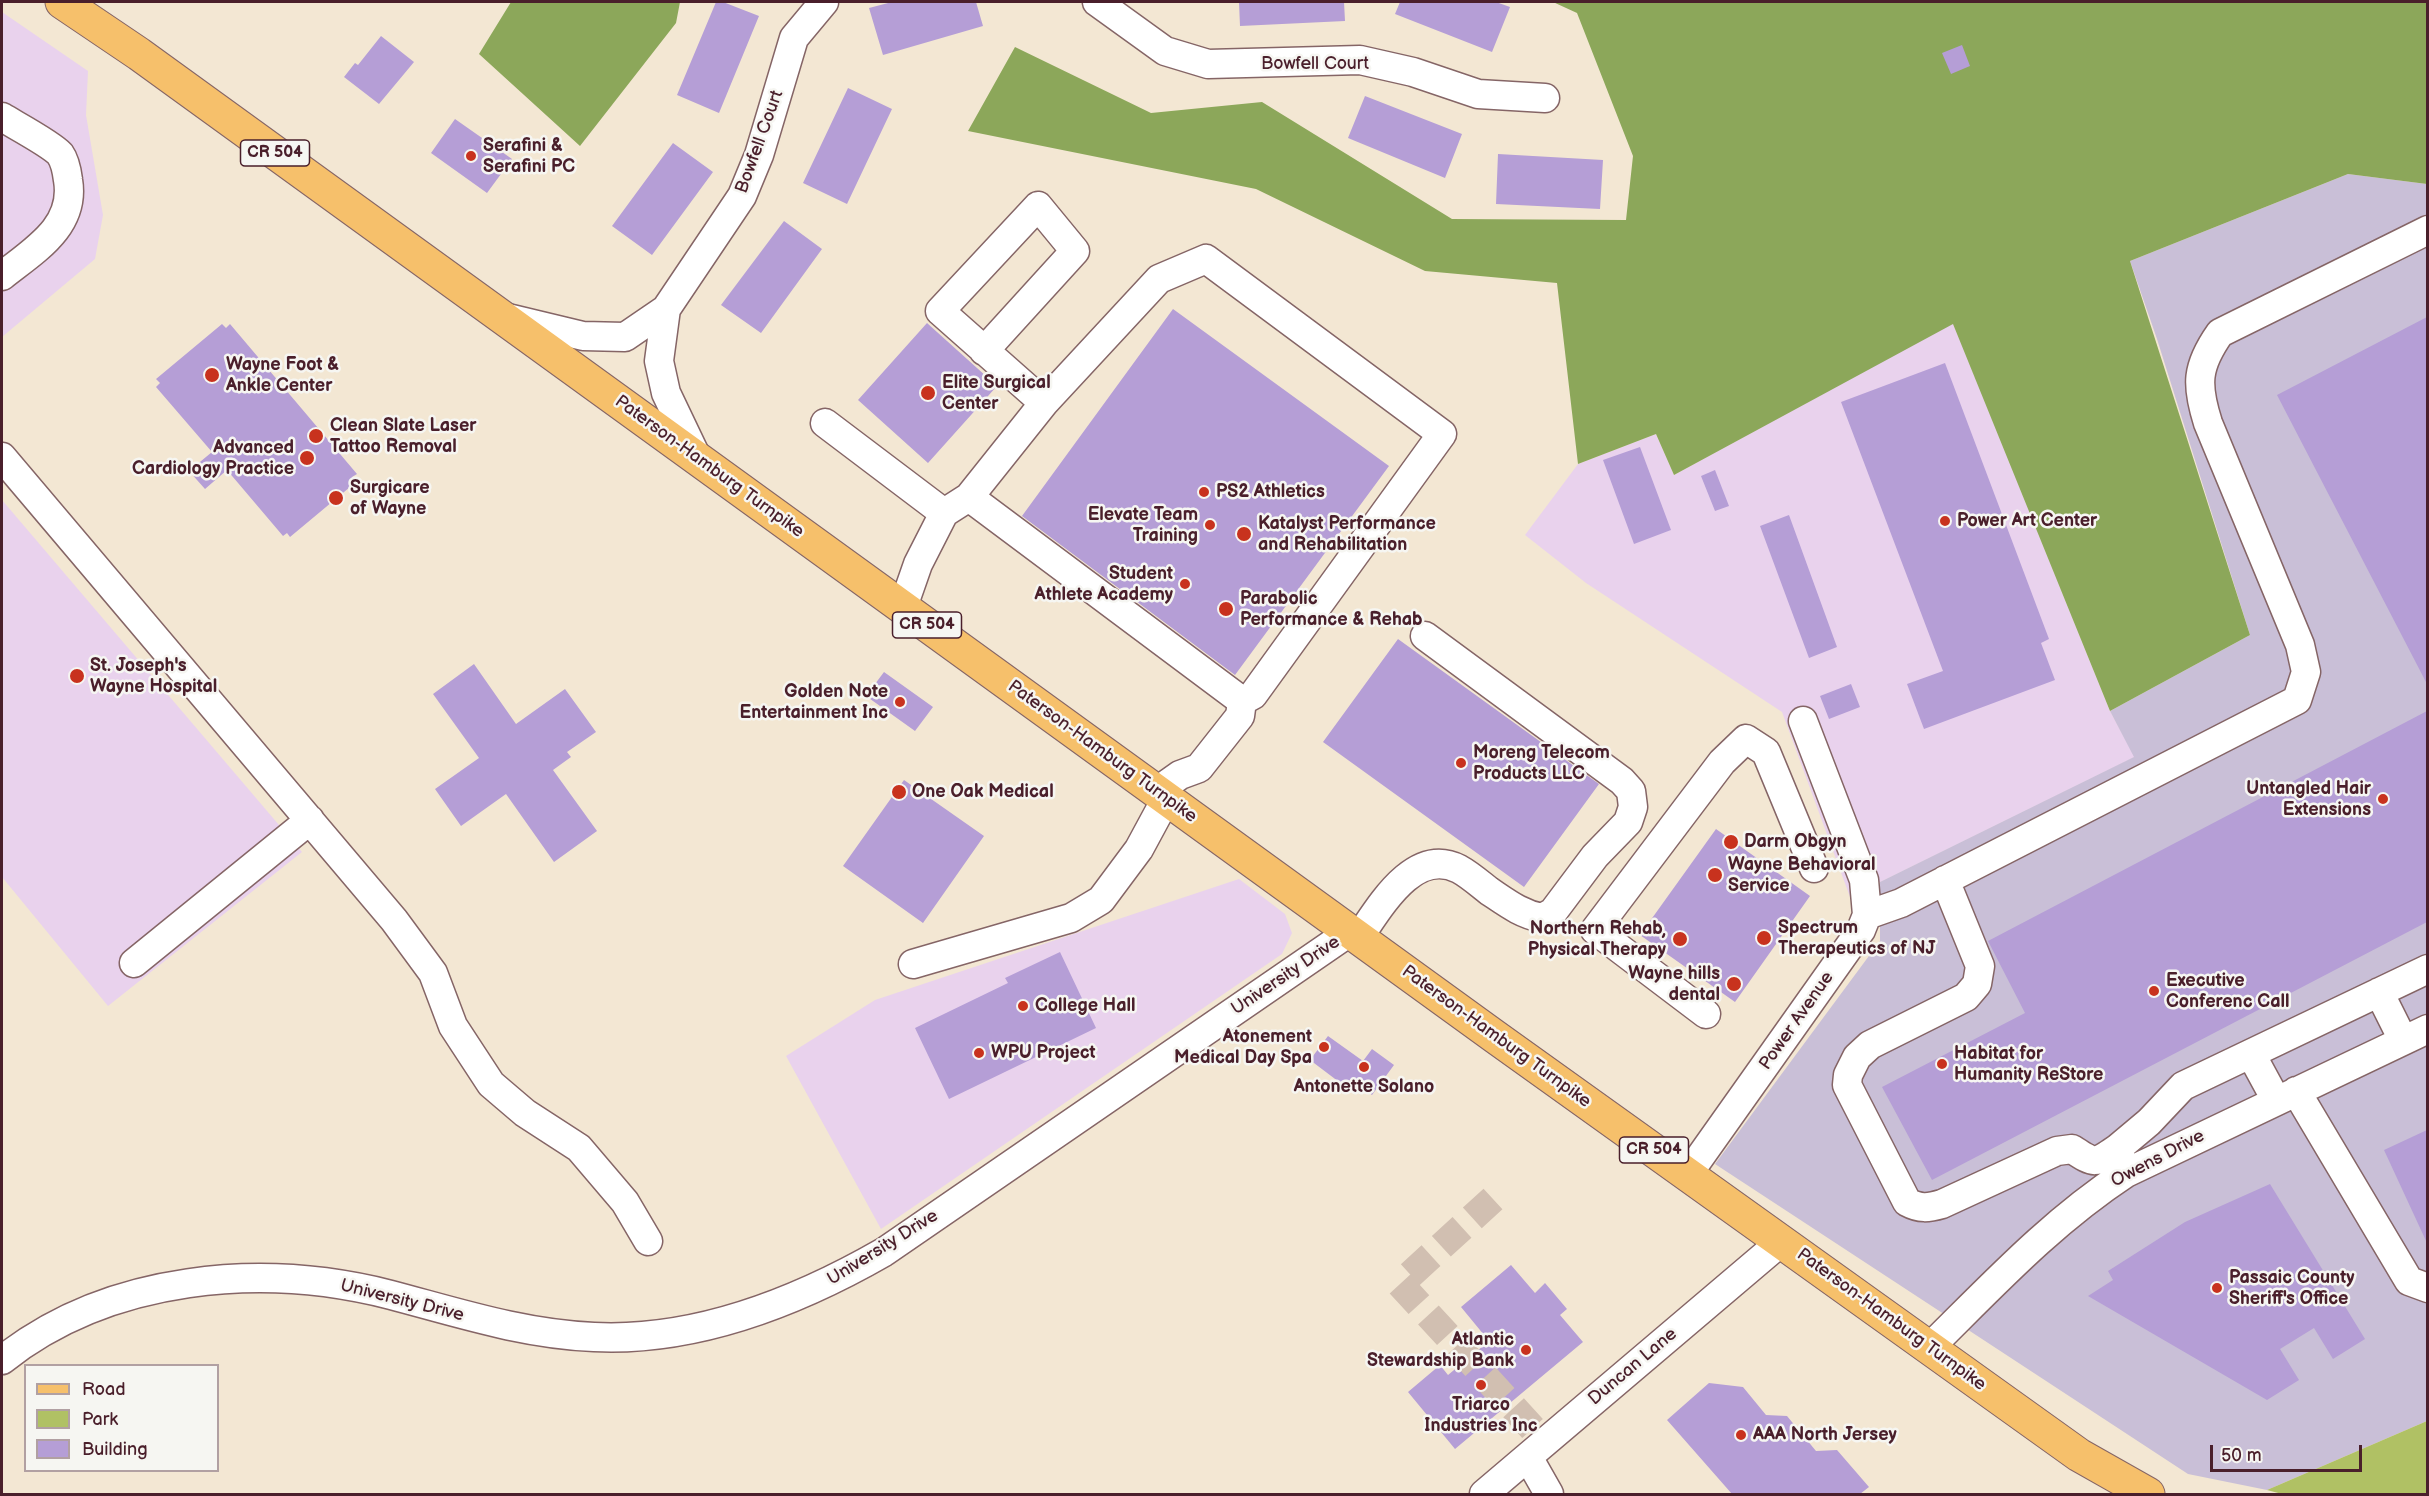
<!DOCTYPE html>
<html>
<head>
<meta charset="utf-8">
<style>
	body { margin:0 }
	#map { position:relative; width:2429px; height:1496px; overflow:hidden; background:#f3e7d3; font-family:"Balsamiq Sans",sans-serif }
	canvas { display:block }
	.frame { position:absolute; inset:0; border:3px solid #4a1f2b; pointer-events:none }
	.legend { position:absolute; left:24px; top:1364px; width:195px; height:108px; box-sizing:border-box; background:#f6f6f2; border:2px solid #b1a0a2; margin:0; padding:8px 10px; list-style:none; font-size:18px; color:#4a1f2b }
	.legend li { display:flex; align-items:center; gap:12px; height:30px }
	.legend b { width:30px; border:2px solid #b1a0a2 }
	.scale { position:absolute; left:2210px; top:1445px; width:152px; height:27px; box-sizing:border-box; border:3px solid #4a1f2b; border-top:0; padding-left:8px; font-size:18px; line-height:21px; white-space:nowrap; color:#4a1f2b; -webkit-text-stroke:4px #f6f6f2; paint-order:stroke }
</style>
</head>
<body>
<div id="map">
<canvas width="2429" height="1496"></canvas>
<div class="frame"></div>
<ul class="legend">
<li><b style="height:8px;background:#f6c06b"></b>Road</li>
<li><b style="height:16px;background:#b0c164"></b>Park</li>
<li><b style="height:16px;background:#b59ed6"></b>Building</li>
</ul>
<div class="scale">50 m</div>
</div>
<script>
const g = document.querySelector('canvas').getContext('2d');
g.lineJoin = 'round';
function fill(path, color) {
  g.fillStyle = color;
  g.fill(path, 'evenodd');
}
function stroke(path, color, width, dash) {
  g.strokeStyle = color;
  g.lineWidth = width;
  g.lineCap = dash ? 'butt' : 'round';
  g.setLineDash(dash || []);
  g.stroke(path);
}
function write(font, color, halo, rows, align = 'center') {
  g.font = font + ' "Balsamiq Sans",sans-serif';
  g.lineWidth = 5;
  g.setLineDash([]);
  g.textBaseline = 'middle';
  g.strokeStyle = halo;
  g.fillStyle = color;
  for (const [text, x, y, turn = 0] of rows) {
    g.save();
    g.translate(x, y);
    g.rotate((+turn || 0) * Math.PI / 180);
    g.textAlign = isNaN(turn) ? turn : align;
    if (halo) g.strokeText(text, 0, 0);
    g.fillText(text, 0, 0);
    g.restore();
  }
}
fill(new Path2D(`
	M2,12l86,59 -2,44 17,100 -8,44 -93,78z
	M1953,323l157,388 25,46 -285,140 -68,-185 -196,-129 -61,-48 53,-71 78,-30 18,41z
	M2,500l300,352 -194,154 -106,-129z
	M1239,879l46,35 7,19 -10,21 -401,275 -95,-173 89,-56z`), '#e9d2ed');
fill(new Path2D(`
	M2348,174l79,10v1237l-160,69 -79,-16 -473,-310 165,-223v-59l254,-125 -24,-46 140,-76 -93,-296 -27,-78z`), '#c9bfd7');
fill(new Path2D(`
	M2427,1421v73h-145l-15,-4z`), '#b0c164');
fill(new Path2D(`
	M511,2h169l-4,21 -96,123 -101,-92z
	M1553,2h874v182l-79,-10 -218,87 120,374 -140,76 -157,-387 -279,151 -18,-41 -78,30 -21,-181 -132,-12 -169,-82 -288,-58 47,-84 136,66 111,-11 190,117 174,1 7,-64 -56,-143z`), '#8ca75a');
fill(new Path2D(`
	M716,2h7l36,14 -40,97 -42,-18z
	M892,2h84l7,24 -100,29 -14,-47z
	M1239,2h105l1,19 -105,5z
	M1400,2h96l14,5 -18,45 -97,-38z
	M381,36l33,26 -35,42 -35,-27 11,-14 3,2z
	M1962,45l8,21 -19,8 -9,-21z
	M848,88l44,21 -45,95 -44,-21z
	M1365,96l97,38 -17,44 -97,-40z
	M455,119l57,40 -25,34 -56,-40z
	M673,143l40,29 -61,83 -40,-29z
	M1498,154l105,6 -3,49 -104,-5z
	M784,221l38,28 -61,84 -40,-28z
	M1173,309l216,157 -154,209 -213,-159z
	M2427,317v367l-150,-289z
	M927,323l70,63 -69,77 -70,-63z
	M222,324l4,4 4,-4 127,150 -5,3 4,5 -66,55 -3,-4 -4,3 -56,-66 -22,19 -16,-18 23,-19 -56,-65 4,-4 -4,-4z
	M1945,363l104,276 -8,4 14,37 -131,49 -17,-45 36,-13 -102,-269z
	M1640,447l31,83 -37,14 -31,-84z
	M1715,470l14,36 -14,5 -14,-35z
	M1789,515l48,132 -28,11 -49,-132z
	M1398,639l201,145 -75,103 -201,-145z
	M474,664l42,60 49,-35 31,43 -29,20 4,5 -18,13 44,61 -43,31 -48,-68 -45,32 -26,-37 44,-31 -46,-64z
	M884,672l49,35 -18,24 -49,-35z
	M1851,684l9,23 -31,12 -9,-23z
	M2427,711v211l-495,258 -50,-93 143,-74 -37,-72z
	M904,780l80,56 -61,87 -80,-57z
	M1716,829l94,67 -75,106 -95,-67z
	M1060,952l36,76 -147,71 -34,-71 93,-45 -3,-5z
	M1328,1036l35,25 9,-12 22,16 -22,30 -19,-15 -6,8 -37,-28z
	M2427,1130v113l-43,-93z
	M2270,1184l95,155 -32,20 -19,-31 -34,21 19,31 -32,20 -179,-104 25,-16 -5,-9 77,-49z
	M1511,1265l24,28 10,-10 22,26 -7,6 23,27 -128,107 -47,-57 32,-27 8,10 41,-34 -28,-34z
	M1709,1383l34,4 23,28 21,1 29,35 21,-1 32,37 -9,7h-128l-65,-74z`), '#b59ed6');
stroke(new Path2D(`
	M1493,1199l-93,85 145,158`), '#d1bfb1', 28, [28, 14]);
const minor = new Path2D(`
	M1097,2l68,49 43,13 152,-4 53,12 65,22 67,4
	M2,117c13,8 49,27 58,37 5,7 7,18 8,26 8,47 -35,71 -66,96
	M666,309l-7,52 7,32 31,65
	M504,317l79,19 42,1 41,-28 76,-113 17,-41 35,-117 30,-36
	M984,351l91,-100 -37,-45 -98,105 104,92
	M825,423l119,90
	M2,457l392,463 39,53 20,53 38,58 34,29 54,35 46,54 23,39
	M969,497l75,-94 115,-124 47,-20 236,175 -189,261 -11,6
	M903,607l15,-43 26,-51 25,-16 273,204 -2,15 -41,52 -19,7 -24,17
	M1945,880l35,86 -3,18 -11,13 -96,48 -13,12 -9,18 -1,10 60,117c13,7 21,6 35,2l115,-53 15,-2c23,15 23,15 46,-1
	M1867,915l34,-12 396,-203 9,-28 -6,-27 -92,-222c-12,-38 -12,-56 12,-90l208,-103
	M1359,937c21,-30 55,-91 100,-68 11,6 21,15 30,22 18,12 32,23 53,27l11,-6 42,-56 33,-34 5,-15 -2,-16 -9,-10 -197,-145
	M134,963l176,-143
	M913,964l158,-46 30,-18 38,-51 27,-50
	M2379,992l24,48
	M1706,1014l-111,-84 127,-168 24,-23 20,13 48,116
	M2251,1054l25,46
	M2296,1091l113,190 19,7
	M2123,1166l-5,-18 31,-26 34,-36 245,-117
	M1688,1174l173,-244 6,-15 -3,-35 -61,-159
	M1929,1348c64,-63 121,-125 197,-175l302,-144
	M2,1360c107,-85 260,-98 389,-65 68,18 132,39 203,42 103,5 203,-35 290,-85l467,-321
	M1528,1457l21,37
	M1484,1494l298,-253`);
const major = new Path2D(`
	M62,2l77,52 1355,982 585,419 69,39`);
stroke(minor, '#856566', 31);
stroke(major, '#856566', 35);
stroke(minor, '#fff', 28);
stroke(major, '#f6c06b', 33);
for (const [x, y, r, color] of [
	[471,156,6,"#c8321e"],
	[212,375,8,"#c8321e"],
	[928,393,8,"#c8321e"],
	[316,436,8,"#c8321e"],
	[307,458,8,"#c8321e"],
	[1204,492,6,"#c8321e"],
	[336,498,8,"#c8321e"],
	[1945,521,6,"#c8321e"],
	[1210,525,6,"#c8321e"],
	[1244,534,8,"#c8321e"],
	[1185,584,6,"#c8321e"],
	[1226,609,8,"#c8321e"],
	[77,676,8,"#c8321e"],
	[900,702,6,"#c8321e"],
	[1461,763,6,"#c8321e"],
	[899,792,8,"#c8321e"],
	[2383,799,6,"#c8321e"],
	[1731,842,8,"#c8321e"],
	[1715,875,8,"#c8321e"],
	[1764,938,8,"#c8321e"],
	[1680,939,8,"#c8321e"],
	[1734,984,8,"#c8321e"],
	[2154,991,6,"#c8321e"],
	[1023,1006,6,"#c8321e"],
	[1324,1047,6,"#c8321e"],
	[979,1053,6,"#c8321e"],
	[1942,1064,6,"#c8321e"],
	[1364,1067,6,"#c8321e"],
	[2217,1288,6,"#c8321e"],
	[1526,1350,6,"#c8321e"],
	[1481,1385,6,"#c8321e"],
	[1741,1435,6,"#c8321e"]
]) {
  const dot = new Path2D();
  dot.arc(x, y, r, 0, 2 * Math.PI);
  g.fillStyle = color;
  g.fill(dot);
  stroke(dot, '#f6f6f2', 2);
}
for (const [x, y, w] of [
	[275,153,69],
	[927,625,69],
	[1654,1150,69]
]) {
  const box = new Path2D();
  box.roundRect(x - w / 2, y - 13, w, 26, 4.5);
  g.fillStyle = '#f6f6f2';
  g.fill(box);
  stroke(box, '#4a1f2b', 1.5);
}
write('bold 16px', '#4a1f2b', null, [
	["CR 504",275,153],
	["CR 504",927,625],
	["CR 504",1654,1150]
]);
write('18px', '#4a1f2b', '#f6f6f2', [
	["Bowfell Court",1315,64],
	["Bowfell Court",760,142,-70],
	["Paterson-Hamburg Turnpike",709,467,36],
	["Paterson-Hamburg Turnpike",1102,752,36],
	["University Drive",1286,976,-34],
	["Power Avenue",1797,1021,-55],
	["Paterson-Hamburg Turnpike",1496,1037,36],
	["Owens Drive",2158,1159,-28],
	["University Drive",883,1248,-32],
	["University Drive",402,1301,14],
	["Paterson-Hamburg Turnpike",1891,1320,36],
	["Duncan Lane",1633,1367,-40]
]);
write('bold 18px', '#4a1f2b', '#f6f6f2', [
	["Serafini &",483,146],
	["Serafini PC",483,167],
	["Wayne Foot &",226,365],
	["Ankle Center",226,386],
	["Elite Surgical",942,383],
	["Center",942,404],
	["Clean Slate Laser",330,426],
	["Tattoo Removal",330,447],
	["Advanced",294,448,"right"],
	["Cardiology Practice",294,469,"right"],
	["Surgicare",350,488],
	["of Wayne",350,509],
	["PS2 Athletics",1216,492],
	["Elevate Team",1198,515,"right"],
	["Training",1198,536,"right"],
	["Power Art Center",1957,521],
	["Katalyst Performance",1258,524],
	["and Rehabilitation",1258,545],
	["Student",1173,574,"right"],
	["Athlete Academy",1173,595,"right"],
	["Parabolic",1240,599],
	["Performance & Rehab",1240,620],
	["St. Joseph's",90,666],
	["Wayne Hospital",90,687],
	["Golden Note",888,692,"right"],
	["Entertainment Inc",888,713,"right"],
	["Moreng Telecom",1473,753],
	["Products LLC",1473,774],
	["Untangled Hair",2371,789,"right"],
	["Extensions",2371,810,"right"],
	["One Oak Medical",912,792],
	["Darm Obgyn",1744,842],
	["Wayne Behavioral",1728,865],
	["Service",1728,886],
	["Spectrum",1778,928],
	["Therapeutics of NJ",1778,949],
	["Northern Rehab,",1666,929,"right"],
	["Physical Therapy",1666,950,"right"],
	["Wayne hills",1720,974,"right"],
	["dental",1720,995,"right"],
	["Executive",2166,981],
	["Conferenc Call",2166,1002],
	["College Hall",1035,1006],
	["Atonement",1312,1037,"right"],
	["Medical Day Spa",1312,1058,"right"],
	["WPU Project",991,1053],
	["Habitat for",1954,1054],
	["Humanity ReStore",1954,1075],
	["Antonette Solano",1364,1087,"center"],
	["Passaic County",2229,1278],
	["Sheriff's Office",2229,1299],
	["Atlantic",1514,1340,"right"],
	["Stewardship Bank",1514,1361,"right"],
	["Triarco",1481,1405,"center"],
	["Industries Inc",1481,1426,"center"],
	["AAA North Jersey",1753,1435]
], 'left');
</script>
</body>
</html>
